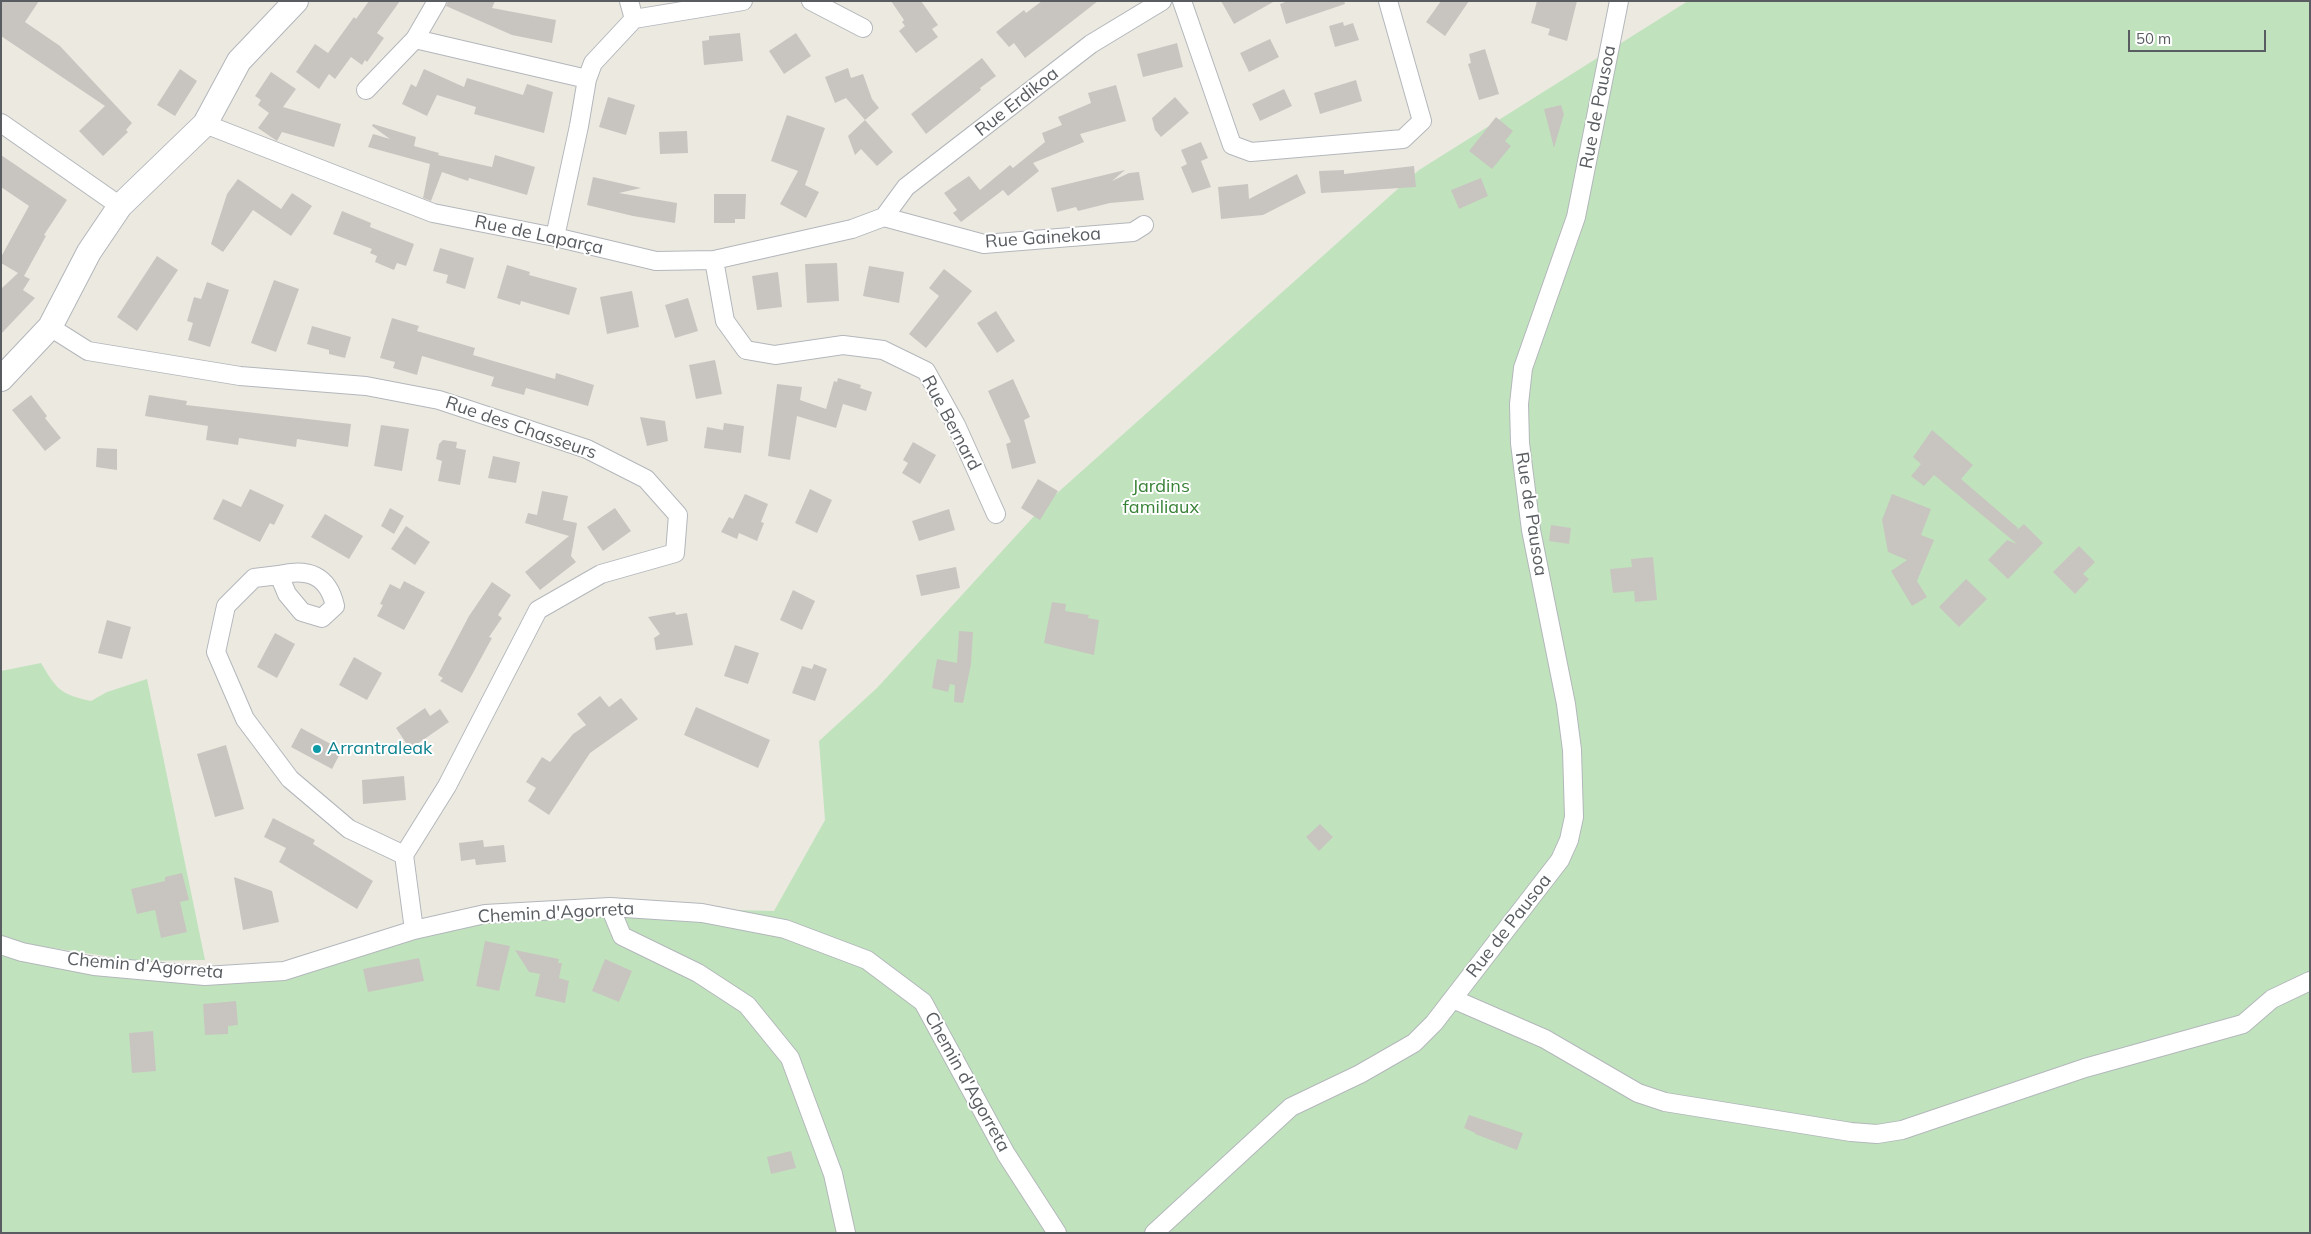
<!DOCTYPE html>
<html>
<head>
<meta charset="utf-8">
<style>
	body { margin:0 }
	#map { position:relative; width:2311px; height:1234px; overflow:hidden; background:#ece9e1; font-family:Mulish,sans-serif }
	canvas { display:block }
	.frame { position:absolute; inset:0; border:2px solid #595d61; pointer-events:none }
	.scale { position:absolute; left:2128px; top:30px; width:138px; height:22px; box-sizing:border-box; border:2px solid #595d61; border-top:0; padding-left:6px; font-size:15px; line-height:18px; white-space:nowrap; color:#595d61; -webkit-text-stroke:4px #fff; paint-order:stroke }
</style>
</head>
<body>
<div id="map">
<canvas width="2311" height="1234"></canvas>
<div class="frame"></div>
<div class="scale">50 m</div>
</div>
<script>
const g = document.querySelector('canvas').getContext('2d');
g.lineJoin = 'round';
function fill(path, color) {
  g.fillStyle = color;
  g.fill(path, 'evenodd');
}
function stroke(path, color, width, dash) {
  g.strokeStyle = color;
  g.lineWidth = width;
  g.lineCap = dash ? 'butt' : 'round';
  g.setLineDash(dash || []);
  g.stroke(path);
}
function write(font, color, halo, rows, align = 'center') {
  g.font = font + ' Mulish,sans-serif';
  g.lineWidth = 4;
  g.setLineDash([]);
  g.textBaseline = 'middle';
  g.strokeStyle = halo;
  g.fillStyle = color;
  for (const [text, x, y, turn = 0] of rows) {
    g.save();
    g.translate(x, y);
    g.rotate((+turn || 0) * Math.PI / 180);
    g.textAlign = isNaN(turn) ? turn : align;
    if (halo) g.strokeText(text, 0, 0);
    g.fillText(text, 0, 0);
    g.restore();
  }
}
fill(new Path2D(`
	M1688,1h622v1232h-2309v-288l93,21 190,5 130,-41 196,-23 164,4 51,-91 -6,-79 58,-53 169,-185 373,-333z
	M41,663c16,27 19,31 50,38l16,-9 40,-13 58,281 -67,1 -118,-18 -19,-7v-265z`), '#c0e3bd');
fill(new Path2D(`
	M1,1h38l-14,21 35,24 72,77 -6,7 2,2 -25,24 -24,-25 26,-25 -104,-70z
	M369,1h31l-23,32 7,5 -17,24 -2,-2 -3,5 -11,-8 -16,22 -6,-5 -10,15 -23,-17 19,-28 13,9 26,-36 2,2z
	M448,1h47l-3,7 64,12 -4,23 -40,-8 -66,-29z
	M891,1h30l17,24 -6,4 6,8 -22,16 -17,-22 6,-5 -3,-4 2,-2z
	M1042,1h56l-73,57 -11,-15 -5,4 -13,-15 28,-22 2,3z
	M1221,1h54l-41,23z
	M1288,1h56l1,3 -59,20 -6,-20z
	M1441,1h28l-24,35 -19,-14z
	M1537,1h40l-10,40 -19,-6 2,-6 -19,-6z
	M1343,22l1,4 9,-3 6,17 -24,7 -6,-21z
	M740,33l3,28 -39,4 -2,-24 7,-1v-4z
	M796,33l15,23 -27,18 -15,-23z
	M1270,39l9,18 -30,15 -9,-19z
	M1177,43l6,24 -40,10 -6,-23z
	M1485,49l14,45 -20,6 -11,-36 3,-1 -2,-9z
	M982,58l14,18 -16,12 1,2 -55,44 -15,-20z
	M848,68l3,10 12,-4 9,25 7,9 -14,12 -19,-22 -11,5 -10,-26z
	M180,69l17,12 -22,35 -18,-11z
	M424,69l40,18 3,-9 56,17 4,-11 26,8 -9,41 -70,-19 2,-7 -39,-12 -10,21 -25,-12 9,-20 5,3z
	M271,72l25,17 -13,18 58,17 -7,23 -52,-15 -5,9 -19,-13 11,-15 -11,-8 3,-5 -6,-4z
	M1356,80l6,21 -42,13 -6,-21z
	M1116,85l10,36 -46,13 4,8 -51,21 6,8 -31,25 -5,-6 -42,32 -8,-9 4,-3 -13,-17 25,-17 11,14 30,-25 3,3 32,-26 -3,-9 20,-8 -4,-8 33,-14 -3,-10z
	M1284,89l8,17 -32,15 -8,-17z
	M608,97l27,8 -9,30 -27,-8z
	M1175,97l14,16 -28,24 -6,-7 -3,-12z
	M1561,105l3,9 -10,34 -10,-39z
	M787,115l38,13 -20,57 14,7 -13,26 -26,-14 18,-33 -27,-10z
	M1496,117l17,14 -8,10 6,5 -19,23 -23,-18z
	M865,120l28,32 -16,14 -16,-17 -6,6 -7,-19z
	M373,124l43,13 -2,9 25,7 -1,2 54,12 3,-12 40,12 -8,28 -58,-17 -1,3 -26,-9 -11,29 -8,-3 7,-34 -62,-17 5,-13 17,5 -18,-13z
	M687,131l1,22 -28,1 -1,-22z
	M1201,142l7,16 -7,3 10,26 -19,6 -11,-26 6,-3 -6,-14z
	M1,155l66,45 -23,35 2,1 -22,40 6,3 -7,11 12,8 -34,36v-45l17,-16 -17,-10v-6l28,-51 -28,-19z
	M1414,166l2,21 -95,6 -2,-22 25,-1v4z
	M1125,170l-13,11 17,-8 10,-1 5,28 -34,3 -32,8 -2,-4 -19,5 -6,-24z
	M1297,174l9,19 -43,22 -42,4 -3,-32 30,-3 1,15z
	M593,177l48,11 -22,5 58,10 -2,20 -42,-7 -46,-11z
	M1481,178l7,18 -29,13 -8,-19z
	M238,179l43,30 11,-16 20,13 -21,30 -38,-26 -30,42 -12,-8 16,-50z
	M714,194h32l-1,25h-10v4h-21z
	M342,211l29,12 -1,4 44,17 -8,22 -9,-3 -3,7 -19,-8 2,-6 -7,-3 2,-4 -39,-15z
	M440,248l34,10 -9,31 -19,-6 2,-8 -15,-4z
	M157,256l21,14 -41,61 -20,-14z
	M837,263l2,38 -32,2 -2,-39z
	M507,265l23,7 -1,3 48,13 -8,27 -48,-14 -1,4 -23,-7z
	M869,266l35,6 -5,31 -36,-7z
	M944,269l28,22 -46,57 -17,-14 30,-38 -10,-8z
	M778,272l4,35 -25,3 -5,-34z
	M274,280l25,9 -23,63 -25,-9z
	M207,282l22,8 -19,57 -22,-7 5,-17 -6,-2 7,-24 7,2z
	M632,291l7,36 -32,7 -7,-37z
	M688,298l10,33 -23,7 -10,-33z
	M996,311l19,30 -18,12 -20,-30z
	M392,318l27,8 -2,5 58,17 -2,7 82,24 1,-6 38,12 -6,21 -62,-18 -2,7 -33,-9 3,-9 -72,-21 -5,19 -24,-7 2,-6 -15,-4z
	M312,326l39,11 -6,21 -16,-4v-4l-22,-6z
	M715,360l7,34 -26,5 -7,-34z
	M838,378l23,7 -1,3 12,4 -6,19 -23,-7 -7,24 -39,-12 -7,44 -22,-4 9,-72 25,3 -2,13 26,9 8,-28 3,1z
	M1013,379l17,38 -6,3 12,43 -24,6 -6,-25 5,-2 -23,-51z
	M31,395l16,21 -2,2 16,20 -16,13 -33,-41z
	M149,395l38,6 -1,4 165,19 -3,23 -51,-8 -1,8 -57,-9 -1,7 -32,-5 2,-14 -63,-10z
	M640,417l25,4 3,20 -21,5z
	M724,423l20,3 -3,27 -37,-5 3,-21 16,3z
	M381,425l28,4 -7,42 -28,-5z
	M1932,430l41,35 -12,14 57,49 -1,2 7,-6 19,19 -35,36 -20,-19 19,-20 10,4 -83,-69 -10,11 -13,-10 10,-12 -8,-7z
	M443,440l14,2 -1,6 10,2 -6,35 -22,-4 4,-20 -6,-2 3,-15z
	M913,442l23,13 -16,29 -18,-11 6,-10 -5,-3z
	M97,448l20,1v21l-21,-3z
	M493,456l27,6 -4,21 -28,-5z
	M1038,479l20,12 -18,29 -19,-12z
	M250,489l34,16 -10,20 -4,-2 -10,19 -47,-23 10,-20 18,8z
	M810,489l22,11 -15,33 -22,-10z
	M542,491l26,5 -5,24 14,3 -6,33 5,6 -36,28 -15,-18 44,-36 -44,-13 3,-10 9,2z
	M745,494l23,10 -7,18 3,1 -7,18 -18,-8 -2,6 -16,-7 8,-15 4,2z
	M1892,494l39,15 -10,26 13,5 -17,41 10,16 -15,9 -21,-35 16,-11 -19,-8 -6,-32z
	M390,508l14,8 -10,18 -13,-8z
	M615,508l16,23 -28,20 -16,-24z
	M949,509l6,21 -36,11 -7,-20z
	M325,514l38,22 -14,23 -38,-22z
	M1551,525l20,3 -2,16 -20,-3z
	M406,526l24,16 -15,23 -24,-16z
	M2079,546l16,16 -12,12 6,5 -14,15 -22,-22z
	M1653,557l4,43 -22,2 -1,-11 -21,2 -3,-24 22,-2 -1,-8z
	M956,567l4,21 -39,8 -5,-21z
	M1966,579l21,20 -28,28 -20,-20z
	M404,581l21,11 -21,38 -27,-14 6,-11 -3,-1 10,-20 10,5z
	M492,582l19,13 -13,20 4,3 -13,19 3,1 -30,55 -22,-12 3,-3 -5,-3 31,-59z
	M793,590l22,11 -13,29 -22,-10z
	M1052,602l14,2 -1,7 24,4 -1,3 11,2 -5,35 -50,-12z
	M675,612l1,3 11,-2 6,32 -37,5 -2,-12 6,-4 -12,-17z
	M107,620l24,7 -9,32 -24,-6z
	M959,631l14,1 -2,32 -8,39 -9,-1 1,-17 -5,-1 -2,8 -16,-4 5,-29 20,4z
	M275,633l20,11 -18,34 -20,-11z
	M735,645l24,8 -11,31 -24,-8z
	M354,657l28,16 -15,27 -28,-15z
	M814,664l13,5 -12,32 -23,-8 10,-27 10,3z
	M600,696l9,11 12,-9 17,21 -48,34 -41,62 -21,-14 8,-13 -10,-6 16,-25 8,5 23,-28 13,-9 -9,-11z
	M696,707l74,33 -12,28 -74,-33z
	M425,708l5,8 10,-7 9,13 -39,27 -14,-21z
	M301,728l41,22 -10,19 -41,-22z
	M226,745l18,64 -29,8 -18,-63z
	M404,776l2,24 -43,4 -1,-24z
	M273,818l42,22 -2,4 60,37 -16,28 -78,-47 7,-14 -22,-11z
	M1320,824l13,13 -14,14 -13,-14z
	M483,840l1,7 20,-2 2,17 -30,3 -1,-6 -14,2 -2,-18z
	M182,873l7,27 -9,2 7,30 -26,6 -6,-28 -18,4 -6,-25 34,-8v-4z
	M234,877l38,14 7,31 -36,8z
	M485,941l25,5 -11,45 -23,-5z
	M515,950l44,9 -1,4h4l-3,15 10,3 -4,22 -30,-7 5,-22 -11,-2z
	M419,958l5,23 -56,11 -5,-23z
	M605,959l27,12 -13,31 -27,-11z
	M236,1001l2,24 -10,1v8l-23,1 -2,-31z
	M153,1031l3,40 -24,2 -3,-40z
	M1469,1115l54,18 -6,17 -42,-16v-1l-11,-5z
	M791,1151l5,17 -25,6 -4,-17z`), '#c8c5c0');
const minor = new Path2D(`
	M629,1l5,18
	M811,1l52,27
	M1182,1l50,144 19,7 152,-13 19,-18 -34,-120
	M415,39l172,40
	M366,90l49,-51 22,-38
	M1,123l119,83
	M205,124l228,89 122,24 101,24 58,-1 138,-31 32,-12
	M884,217l22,-30 185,-143 71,-43
	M884,217l100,27 149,-12 11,-7
	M555,237l24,-111 8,-47 6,-16 41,-44 109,-18
	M714,260l11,61 21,29 29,5 68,-10 40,5 43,21 30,54 40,89
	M50,327l38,24 152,25 126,10 73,14 148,49 59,30 32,36 -3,38 -74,21 -63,36 -91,176 -43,69 10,75
	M279,575c29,-7 49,0 56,31l-13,12 -20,-6 -15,-18 -8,-19 -25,3 -28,28 -10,46 29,67 45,60 59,50 55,26
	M610,907l12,29 76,37 49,32 43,53 43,116 13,59
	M1,945l21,7 72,14 111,10 79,-5 130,-41 71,-16 125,-7 92,6 83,16 82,31 56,42 83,152 51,79
	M1453,999l92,40 93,54 27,9 186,30 26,2 25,-4 183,-62 158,-44 29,-25 38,-18
	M1154,1233l137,-126 69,-33 54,-31 20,-20 126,-163 9,-20 5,-23 -2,-67 -6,-46 -35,-174 -11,-87 -1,-39 4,-36 53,-151 43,-216`);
const secondary = new Path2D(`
	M1,379l49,-52 39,-75 31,-46 85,-82 34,-63 57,-60`);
stroke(minor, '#b3b7bb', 20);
stroke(secondary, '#b2b6bb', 26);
stroke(minor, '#fff', 18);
stroke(secondary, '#fff', 24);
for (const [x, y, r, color] of [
	[317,749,5,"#0f9aa8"]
]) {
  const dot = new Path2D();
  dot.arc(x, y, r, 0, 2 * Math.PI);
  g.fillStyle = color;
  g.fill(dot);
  stroke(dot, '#fff', 2);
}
write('18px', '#595d61', '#fff', [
	["Rue Erdikoa",1017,102,-38],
	["Rue de Pausoa",1598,107,-79],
	["Rue de Laparça",539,235,12],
	["Rue Gainekoa",1043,238,-4],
	["Rue Bernard",951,423,62],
	["Rue des Chasseurs",521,428,19],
	["Rue de Pausoa",1531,514,81],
	["Chemin d'Agorreta",556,913,-3],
	["Rue de Pausoa",1509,926,-52],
	["Chemin d'Agorreta",145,966,5],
	["Chemin d'Agorreta",967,1082,61]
]);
write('18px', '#398237', '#fff', [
	["Jardins",1161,487],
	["familiaux",1161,508]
]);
write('18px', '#0d838f', '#fff', [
	["Arrantraleak",327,749]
], 'left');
</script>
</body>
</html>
